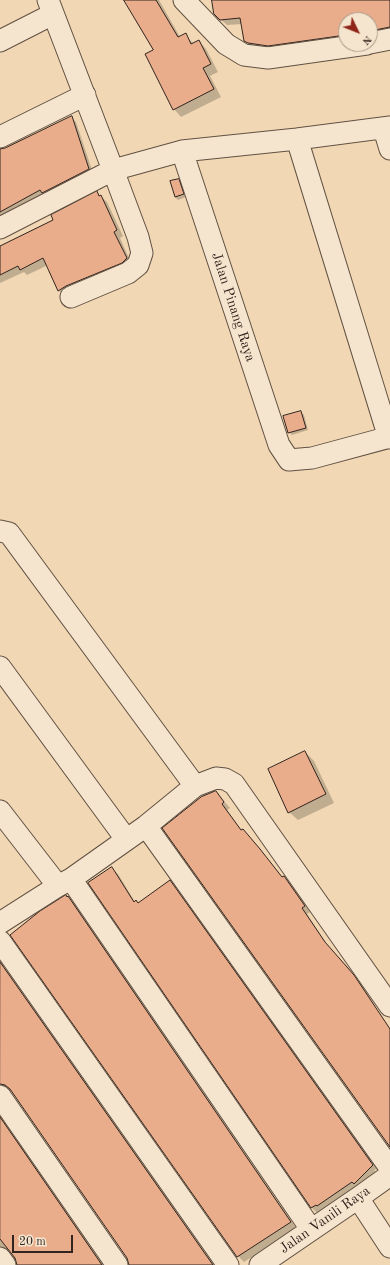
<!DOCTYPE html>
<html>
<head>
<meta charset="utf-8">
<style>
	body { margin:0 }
	#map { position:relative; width:390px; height:1265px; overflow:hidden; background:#f1d7b3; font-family:"Old Standard TT",serif }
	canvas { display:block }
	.north { position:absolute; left:338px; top:12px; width:40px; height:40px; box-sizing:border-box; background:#f6e5ce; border:1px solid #a79888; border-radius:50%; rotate:133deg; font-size:11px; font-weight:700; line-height:16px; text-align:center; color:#31241e }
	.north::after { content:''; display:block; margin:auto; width:14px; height:18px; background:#8f2418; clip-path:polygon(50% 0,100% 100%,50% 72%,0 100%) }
	.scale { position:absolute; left:12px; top:1235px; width:61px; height:18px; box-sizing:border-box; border:2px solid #31241e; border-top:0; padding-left:5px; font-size:12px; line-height:14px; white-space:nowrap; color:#31241e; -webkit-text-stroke:3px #f6e5ce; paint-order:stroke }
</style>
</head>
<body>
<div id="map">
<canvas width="390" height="1265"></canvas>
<div class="north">N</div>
<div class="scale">20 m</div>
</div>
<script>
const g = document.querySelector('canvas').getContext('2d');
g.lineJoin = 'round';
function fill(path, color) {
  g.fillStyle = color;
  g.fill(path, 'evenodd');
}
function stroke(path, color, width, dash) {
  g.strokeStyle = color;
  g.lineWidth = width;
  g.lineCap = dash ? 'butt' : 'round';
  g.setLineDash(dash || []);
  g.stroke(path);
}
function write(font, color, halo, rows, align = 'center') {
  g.font = font + ' "Old Standard TT",serif';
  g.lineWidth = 3.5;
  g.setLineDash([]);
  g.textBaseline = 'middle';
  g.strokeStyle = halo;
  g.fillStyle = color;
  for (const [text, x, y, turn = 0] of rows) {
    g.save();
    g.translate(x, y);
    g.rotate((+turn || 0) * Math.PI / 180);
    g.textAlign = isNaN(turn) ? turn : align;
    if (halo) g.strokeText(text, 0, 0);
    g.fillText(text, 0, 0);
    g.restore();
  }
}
fill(new Path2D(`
	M125,0h34l21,37 5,-2 9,9 5,-3 7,8 12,23 -8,4 11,21 -40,20 -7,-8 -19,-59z
	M213,0h177v33l-20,4v-17h-24v21l-72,10 -23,-5 -6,-5 -3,-17 -15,1 -12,-11z
	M71,117l5,5 17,51 -93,46v-70h6z
	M178,180l3,3 5,14 -8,3 -3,-3z
	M97,193l10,9 16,34 -3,2 12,27 -67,31 -6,-5 -11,-26 -21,10 -3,-3 -24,11v-36l55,-27z
	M301,412l3,3 4,15 -16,5 -3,-3z
	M305,752l9,9 20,42 -36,17 -9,-8z
	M216,792l14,16 -3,2 15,21 41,47 1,-1 6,6 20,29 -3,2 23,35 29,33 31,47v117z
	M112,869l6,5 17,28 3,2 32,-23 5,6 202,282 -3,1 2,2 -58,42 -6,-6 -222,-325z
	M68,897l6,6 222,325 -52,34 -6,-6 -226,-320z
	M0,961l214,304h-84l-2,-7 -116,-167 -7,-1 -5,1z
	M0,1116l103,149h-85l-7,-13h-6l-5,2z`), '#0003');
const building = new Path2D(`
	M124,0h32l22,37 8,-4 5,11 8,-4 12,24 -8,4 11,21 -41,21 -28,-56 8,-4z
	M212,0h178v27l-20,4v-11h-24v15l-78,11 -20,-3 -4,-2 -4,-23 -20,2 -6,-6z
	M72,116l17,53 -47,24 -2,-3 -40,22v-63l5,-1z
	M179,179l5,15 -9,3 -5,-16z
	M97,191l2,5 2,-1 16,35 -3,2 13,26 -5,5 -56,23 -8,5 -15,-33 -23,12 -2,-4 -18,9v-29l53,-26 -2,-5z
	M301,411l5,17 -18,5 -5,-17z
	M305,751l21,43 -38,19 -20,-44z
	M216,791l8,11 -2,2 19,26 2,-1 17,20 22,28 2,-1 21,30 -3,2 23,34 29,33 36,54v118l-228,-319 39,-31z
	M112,867l22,35 2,-2 2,3 32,-23 203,285 -19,19 -2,-2 -35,24 -1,-1 -5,3 -223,-325z
	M66,895l1,2 1,-1 223,326 -54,35 -227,-322 30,-24z
	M0,962l213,303h-84l-2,-7 -117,-169 -5,-4 -5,-1z
	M0,1117l102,148h-85l-2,-7 -15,-19z`);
fill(building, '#e9ad8c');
stroke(building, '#31241e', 1);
const minor = new Path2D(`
	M48,0l65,170 69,-19 115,-12 93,-12
	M184,0l42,44 18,11 24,3 99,-14
	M0,41l53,-27
	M370,43l20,-4
	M384,129l6,20
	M0,137l85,-42
	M297,139l92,299
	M182,151l97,294 10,15 23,-2 78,-21
	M0,228l113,-58 25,67 4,16 -4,12 -10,8 -57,24
	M0,531l9,2 186,253
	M0,667l126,172
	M0,811l58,75
	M146,826l244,342
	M71,879l240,350
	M0,923l58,-37 13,-7 75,-53 49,-40 21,-8 9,1 9,5 156,222
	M0,941l228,324
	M0,1096l117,169
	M358,1198l32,49
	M0,1258l5,7
	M260,1265l98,-67 32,-23`);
stroke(minor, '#615143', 23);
stroke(minor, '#f6e5ce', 21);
write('14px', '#31241e', '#f6e5ce', [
	["Jalan Pinang Raya",233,307,72],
	["Jalan Vanili Raya",325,1220,-35]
]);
</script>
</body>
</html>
